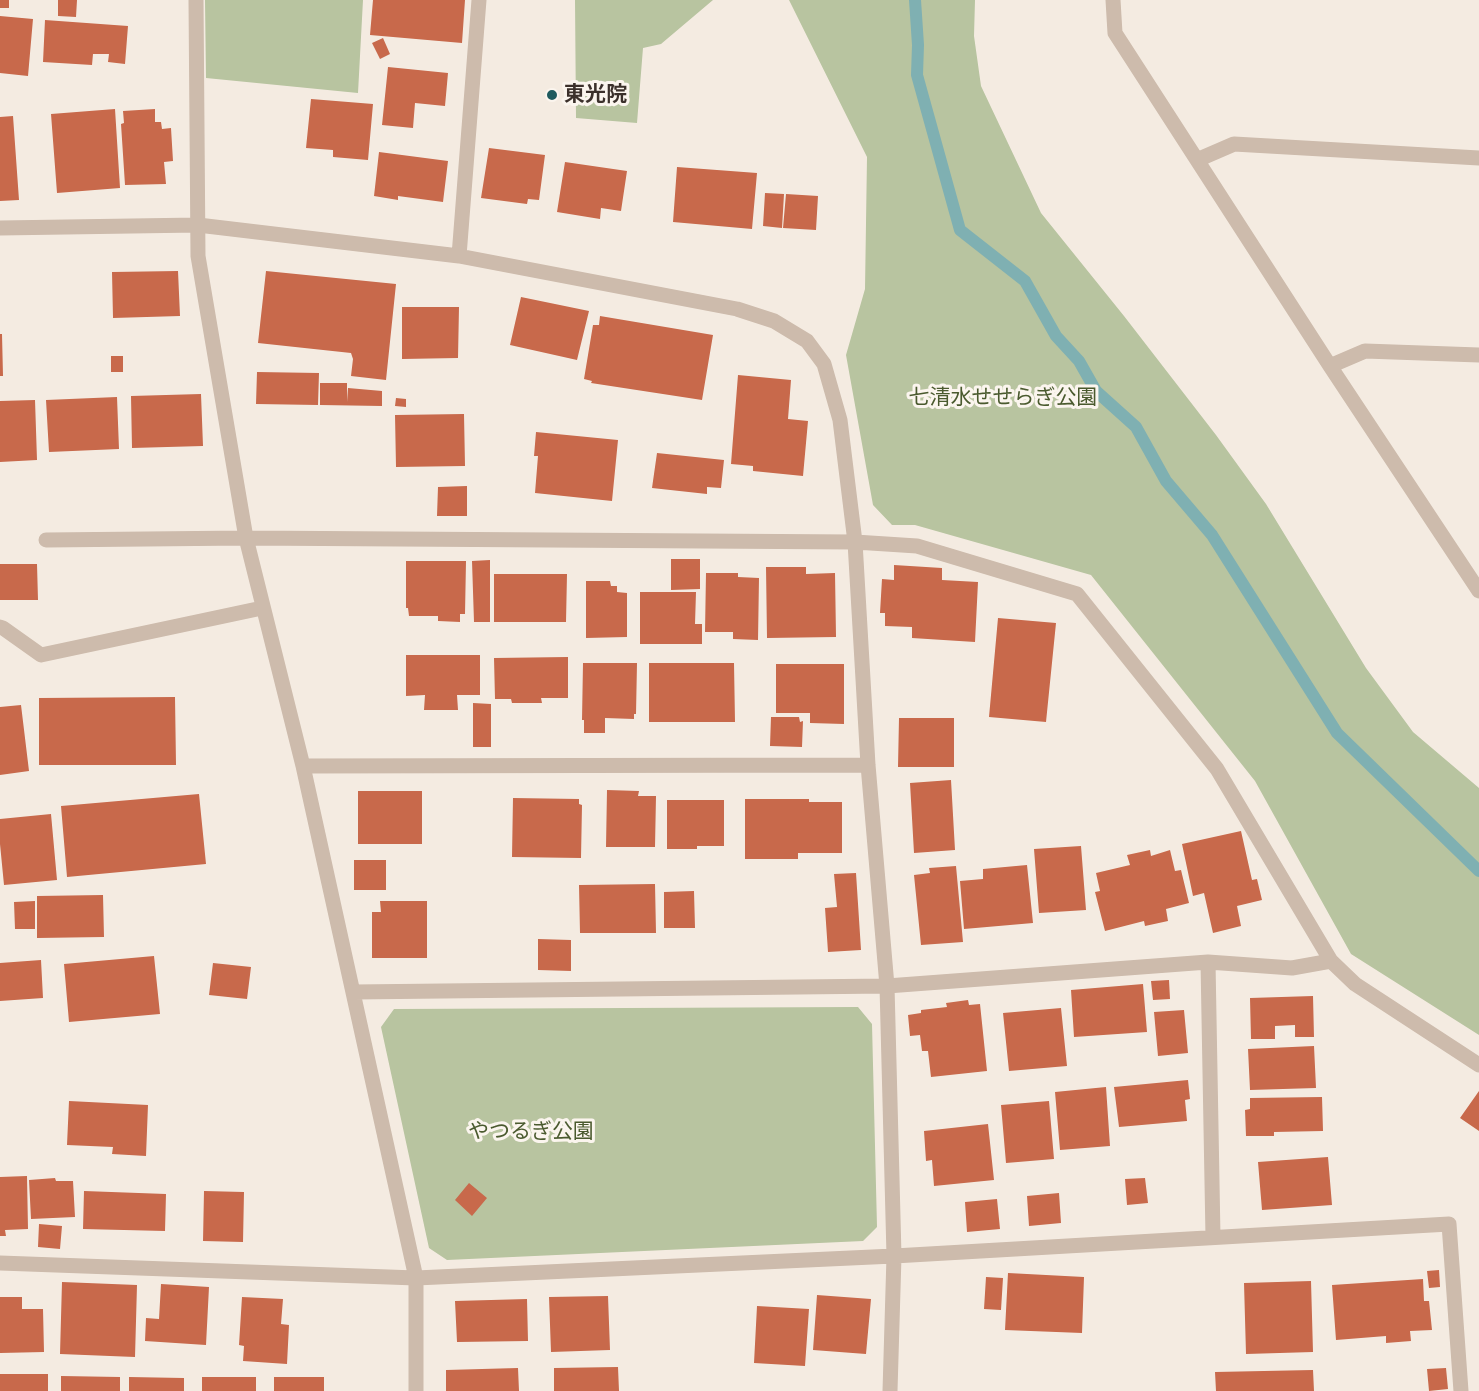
<!DOCTYPE html>
<html>
<head>
<meta charset="utf-8">
<style>
	body { margin:0 }
	canvas { display:block; background:#f4ebe1 }
</style>
</head>
<body>
<canvas width="1479" height="1391"></canvas>
<script>
const g = document.querySelector('canvas').getContext('2d');
g.lineJoin = 'round';
function fill(path, color) {
  g.fillStyle = color;
  g.fill(path, 'evenodd');
}
function stroke(path, color, width, dash) {
  g.strokeStyle = color;
  g.lineWidth = width;
  g.lineCap = dash ? 'butt' : 'round';
  g.setLineDash(dash || []);
  g.stroke(path);
}
function write(font, color, halo, rows, align = 'center') {
  g.font = font + ' Karla,"Noto Sans JP",sans-serif';
  g.lineWidth = 6;
  g.setLineDash([]);
  g.textBaseline = 'middle';
  g.strokeStyle = halo;
  g.fillStyle = color;
  for (const [text, x, y, turn = 0] of rows) {
    g.save();
    g.translate(x, y);
    g.rotate((+turn || 0) * Math.PI / 180);
    g.textAlign = isNaN(turn) ? turn : align;
    if (halo) g.strokeText(text, 0, 0);
    g.fillText(text, 0, 0);
    g.restore();
  }
}
fill(new Path2D(`
	M205,0h158l-5,93 -152,-15z
	M575,0h138l-52,44 -18,4 -6,75 -61,-5z
	M789,0h186l-1,36 7,50 60,127 83,103 92,119 50,69 100,164 47,64 66,56v247l-128,-81 -96,-173 -164,-206 -176,-50h-23l-19,-20 -27,-150 19,-66 2,-132z
	M858,1007l14,17 5,203 -14,14 -416,19 -18,-12 -48,-221 13,-18z`), '#b8c4a0');
stroke(new Path2D(`
	M915,0l3,45 -1,30 43,155 65,51 31,55 23,25 17,30 40,36 30,54 46,54 125,198 142,138`), '#7fb0b2', 12);
fill(new Path2D(`
	M0,0h9v8h-9z
	M58,0h19l-1,17 -18,-1z
	M373,0h92l-3,43 -92,-8z
	M0,16l33,3 -5,57 -28,-3z
	M45,20l83,6 -3,38 -17,-2 1,-8h-16l-1,11 -49,-3z
	M383,38l7,16 -10,5 -8,-16z
	M388,67l60,6 -3,33 -30,-3 -2,25 -31,-3z
	M311,99l62,5 -5,56 -35,-3v-7l-27,-2z
	M115,109l5,79 -63,5 -6,-79z
	M155,109v13h6l1,7 9,-1 2,33 -9,1 2,22 -41,1 -4,-61 3,-1 -1,-12z
	M13,116l6,84 -19,1v-84z
	M489,148l56,7 -6,45 -11,-1 -1,5 -46,-6z
	M379,152l69,9 -5,41 -45,-6v4l-24,-4z
	M565,162l62,9 -6,40 -20,-3 -1,11 -43,-7z
	M677,167l80,6 -5,56 -79,-7z
	M765,193l19,1 -2,34 -19,-2z
	M786,194l32,2 -2,34 -33,-2z
	M178,271l2,45 -67,2 -1,-46z
	M266,271l130,13 -10,96 -35,-4 2,-17 -2,-6 -93,-10z
	M521,297l68,14 -12,49 -67,-15z
	M402,307h57l-1,51 -56,1z
	M600,316l113,19 -11,65 -111,-17 1,-2 -8,-2 9,-54h6z
	M0,334h2l1,42h-3z
	M111,356h12v16h-12z
	M257,372l62,1 -1,32 -62,-1z
	M738,375l53,5 -3,39 20,2 -5,55 -50,-5v-5l-22,-2z
	M320,383h27v19l1,-14 34,3v15l-62,-1z
	M201,394l2,52 -71,2 -1,-52z
	M117,397l2,52 -70,3 -3,-52z
	M396,398l10,1v8l-11,-1z
	M35,400l2,60 -37,2v-61z
	M464,414l1,52 -69,1 -1,-52z
	M536,432l82,8 -6,61 -77,-8 3,-37h-4z
	M657,453l67,7 -3,28 -14,-1v7l-55,-6z
	M467,486v30h-30l1,-29z
	M671,559h29v30l-29,1z
	M490,560v62h-16l-2,-61z
	M406,561h60l-1,53h-5v8l-22,-1v-5h-29l-1,-8h-2z
	M0,564h37l1,36h-38z
	M894,565l48,3v12l36,2 -3,60 -63,-4v-11l-27,-1v-13h-5l2,-34 12,1z
	M766,567h40v7l29,-1 1,64 -69,1z
	M706,573h32v4l21,1 -1,62 -25,-1v-7h-28z
	M494,574h73l-1,48h-72z
	M586,581h24l1,5h6v6l10,1v44l-41,1z
	M640,592h56l-1,32h7v20h-62z
	M998,618l58,5 -10,99 -57,-5z
	M406,655h74v40h-23l1,15h-34l1,-15 -19,1z
	M568,657v41h-27l1,5h-30l-1,-4h-16l-1,-41z
	M583,663h54l-1,51h-2v5l-29,-1v15h-21v-13h-2z
	M649,663h85l1,59h-86z
	M776,664h68v60l-34,-1v-10h-34z
	M175,697l1,68h-137v-67z
	M473,703l18,1v43h-18z
	M21,705l8,66 -29,4v-68z
	M771,717h28l1,5 3,-1 -1,26 -32,-1z
	M899,718h55v49h-56z
	M951,780l4,70 -41,3 -4,-70z
	M607,790l32,1 -1,5h18l-1,51h-49z
	M358,791h64v53h-64z
	M199,794l7,70 -139,13 -6,-71z
	M513,798l66,1v5l3,1 -1,53 -69,-1z
	M745,799h64v3h33v51h-44v6h-53z
	M667,800h57v46h-27v3h-30z
	M51,814l6,66 -53,5 -4,-41v-25z
	M1241,831l11,49 5,-1 5,21 -25,6 4,20 -28,7 -9,-40 -11,3 -11,-52z
	M1081,846l5,64 -47,3 -5,-64z
	M1150,850l1,6 19,-6 5,21 6,-1 8,33 -23,6 2,12 -23,5 -1,-5 -39,10 -10,-39 5,-1 -4,-18 34,-8 -3,-10z
	M354,860h32v30h-32z
	M1027,865l6,58 -69,6 -4,-48 23,-2v-10z
	M956,866l7,76 -42,3 -7,-70 16,-2 -1,-5z
	M856,873l5,77 -33,2 -3,-44 12,-1 -3,-33z
	M655,884l1,49h-76l-1,-48z
	M694,891l1,37h-31v-36z
	M103,895l1,42 -67,1v-42z
	M35,901v28h-20l-1,-27z
	M380,901h47v57h-55v-46h9z
	M538,939l33,1v31l-33,-1z
	M154,956l6,58 -91,8 -5,-58z
	M41,960l2,38 -43,3v-38z
	M213,963l38,4 -4,32 -38,-4z
	M1169,980l1,19 -17,1 -2,-19z
	M1143,984l4,48 -73,5 -3,-47z
	M1313,996l1,41h-19v-12l-20,1v13h-24l-1,-41z
	M968,1000l1,5 11,-1 7,67 -56,6 -3,-26h-6l-2,-16 -10,1 -2,-21 13,-2v-3l26,-3 -1,-4z
	M1061,1008l6,58 -58,5 -6,-58z
	M1184,1010l4,43 -30,3 -4,-44z
	M1314,1046l2,42 -66,2 -2,-41z
	M1188,1080l2,19 -5,1 2,21 -68,6 -5,-40z
	M1106,1087l4,59 -50,4 -5,-58z
	M1479,1091v40l-19,-13z
	M1322,1097l1,34 -49,1v4h-28l-1,-26 5,-1v-11z
	M69,1101l79,4 -2,51 -34,-2 1,-7 -46,-2z
	M1049,1101l5,58 -48,4 -5,-58z
	M988,1124l6,56 -60,6 -2,-26 -6,1 -2,-30z
	M1328,1157l4,48 -70,5 -4,-48z
	M27,1176l1,53 -23,1 1,6h-6v-59z
	M55,1178l1,3h17l2,36 -44,2 -2,-39z
	M1145,1178l3,25 -21,2 -2,-26z
	M469,1183l18,15 -15,18 -17,-16z
	M84,1191l82,3 -1,37 -82,-2z
	M204,1191l40,1 -1,50 -40,-1z
	M1059,1193l2,30 -32,3 -2,-30z
	M997,1199l3,30 -33,3 -2,-30z
	M39,1224l23,2 -2,23 -22,-2z
	M1439,1270l1,17 -11,1 -2,-17z
	M1008,1273l76,4 -2,56 -77,-3z
	M986,1277l17,1 -2,32 -17,-1z
	M1423,1279l1,22h5l3,29 -22,1 1,10 -25,2v-7l-50,4 -4,-55z
	M1311,1281l2,71 -67,2 -2,-71z
	M62,1282l75,3 -2,72 -75,-3z
	M161,1284l48,3 -3,58 -61,-4 1,-23 13,1z
	M817,1295l54,4 -5,55 -53,-4z
	M608,1296l2,54 -59,2 -2,-55z
	M0,1297h22v12h21l1,43 -44,1z
	M242,1297l41,2 -2,25 8,1 -2,39 -44,-3 1,-15 -5,-1z
	M527,1299l1,42 -71,1 -2,-41z
	M757,1306l52,3 -4,57 -51,-3z
	M618,1367l1,24h-65v-23z
	M518,1368l1,23h-73v-21z
	M1446,1368l2,21 -19,2 -2,-22z
	M1313,1370l1,21h-98l-1,-19z
	M0,1374h48v17h-48z
	M61,1376l59,1v14h-59z
	M129,1377l55,1v13h-55z
	M202,1377h54v14h-54z
	M274,1377h50v14h-50z`), '#c8694b');
stroke(new Path2D(`
	M196,0l2,256 48,282 57,228 113,512v113
	M1113,0l2,33 215,333 149,225
	M1197,160l37,-16 245,14
	M0,228l198,-3 261,31 278,53 37,12 33,20 17,23 16,56 15,122 13,223 19,221 7,270 -4,135
	M459,256l20,-256
	M1330,366l35,-15 114,4
	M46,540l200,-2 609,4 62,4 160,48 140,175 114,192 24,23 124,81
	M0,627l3,1 38,27 221,-47
	M303,766l565,-1
	M1208,962l5,275
	M354,992l533,-6 321,-24 84,6 39,-7
	M0,1263l416,15 478,-22 555,-32 12,167`), '#cdbbac', 15);
for (const [x, y, r, color] of [
	[552,95,6,"#1f5a5e"]
]) {
  const dot = new Path2D();
  dot.arc(x, y, r, 0, 2 * Math.PI);
  g.fillStyle = color;
  g.fill(dot);
  stroke(dot, '#fbf5ee', 2);
}
write('bold 21px', '#3b302b', '#fbf5ee', [
	["東光院",564,95]
], 'left');
write('21px', '#4a5a2e', '#fbf5ee', [
	["七清水せせらぎ公園",1003,398],
	["やつるぎ公園",531,1132]
]);
</script>
</body>
</html>
